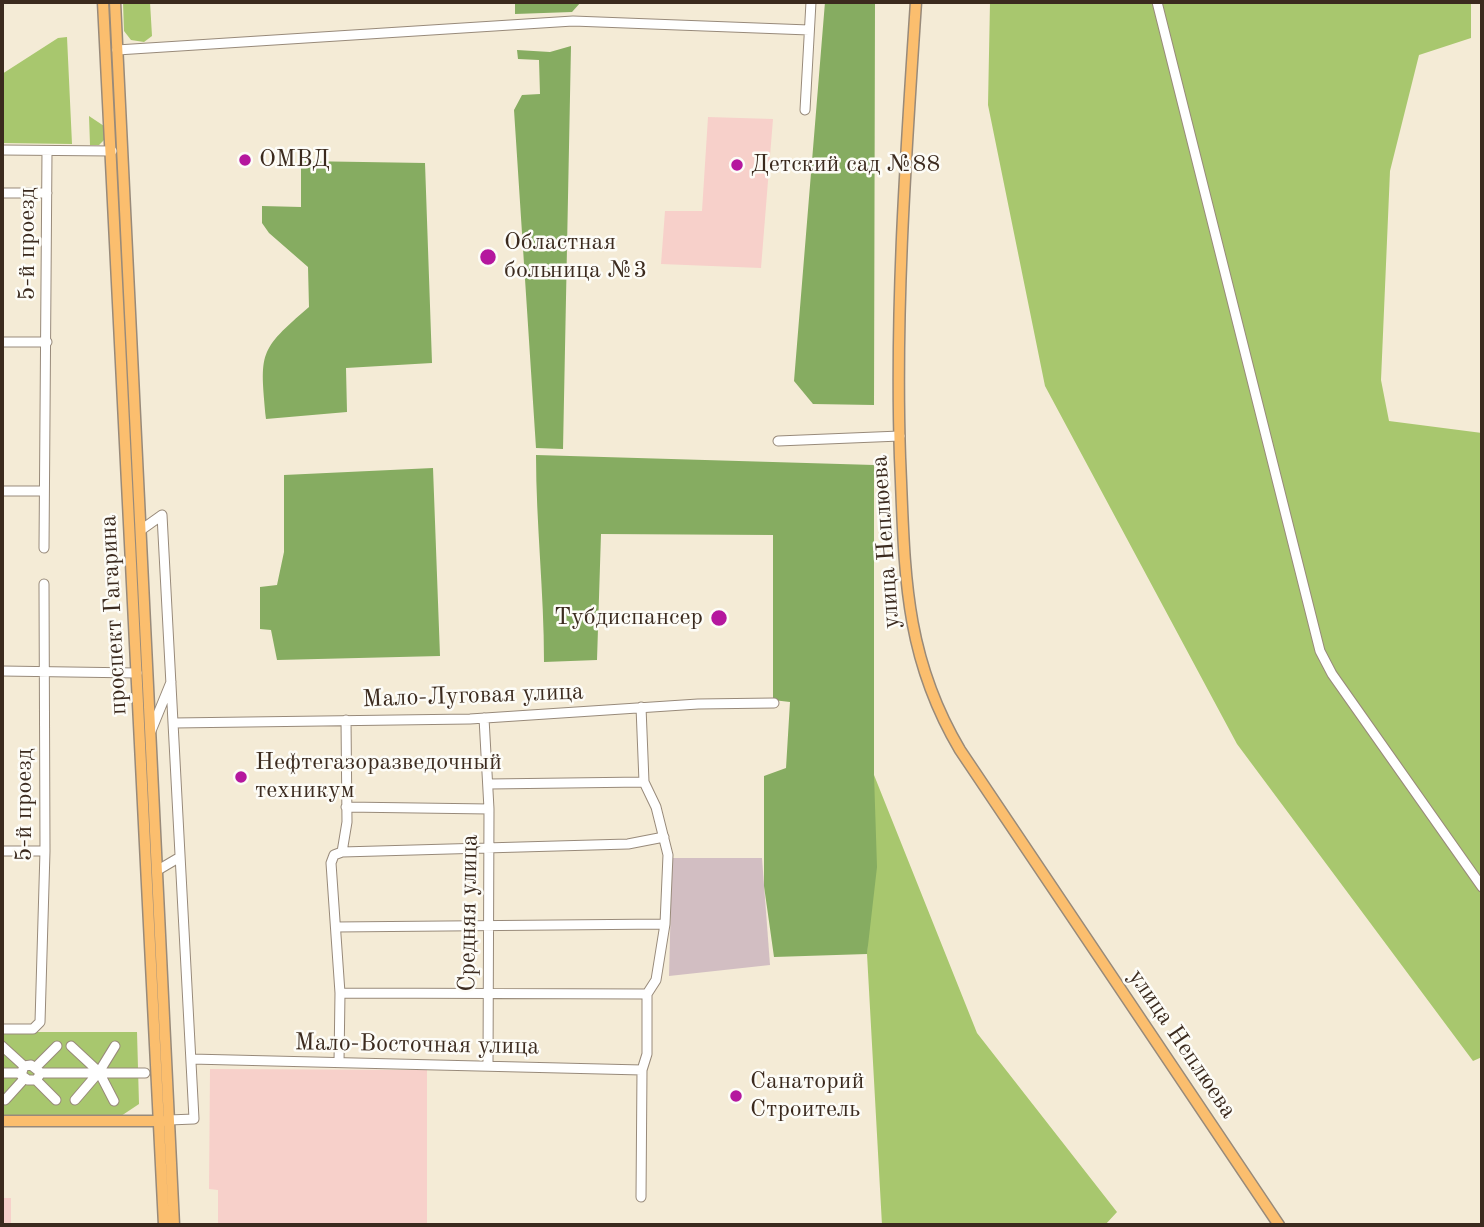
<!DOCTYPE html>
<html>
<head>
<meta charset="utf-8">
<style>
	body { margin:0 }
	#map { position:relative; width:1484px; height:1227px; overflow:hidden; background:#f4ebd6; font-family:"Old Standard TT",serif }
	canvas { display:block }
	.frame { position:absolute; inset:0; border:4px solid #3b2a1e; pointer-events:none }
</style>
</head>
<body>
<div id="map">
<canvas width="1484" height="1227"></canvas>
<div class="frame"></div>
</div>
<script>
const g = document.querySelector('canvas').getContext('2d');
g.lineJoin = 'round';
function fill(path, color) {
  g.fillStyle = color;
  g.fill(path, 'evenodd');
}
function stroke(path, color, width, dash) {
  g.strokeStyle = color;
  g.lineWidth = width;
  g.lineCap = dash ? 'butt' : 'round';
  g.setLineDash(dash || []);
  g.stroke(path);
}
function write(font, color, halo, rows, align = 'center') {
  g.font = font + ' "Old Standard TT",serif';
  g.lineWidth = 5;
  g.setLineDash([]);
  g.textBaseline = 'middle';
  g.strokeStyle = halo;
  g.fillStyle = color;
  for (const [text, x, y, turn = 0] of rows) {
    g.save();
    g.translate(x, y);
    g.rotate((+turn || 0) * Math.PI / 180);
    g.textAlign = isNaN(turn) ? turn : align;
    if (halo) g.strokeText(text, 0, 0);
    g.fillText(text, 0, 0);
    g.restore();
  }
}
fill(new Path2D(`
	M708,117l65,2 -12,149 -100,-4 4,-53h37z
	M210,1069l217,1v155h-209v-35l-9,-1z
	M2,1198h9v27h-9z`), '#f7d0ca');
fill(new Path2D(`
	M672,858h90l8,107 -101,11z`), '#d2bec2');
fill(new Path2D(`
	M123,2h27l2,34 -8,6 -13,-2 -7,-9z
	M990,2h481v36l-52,17 -29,116 -9,209 8,41 93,12v624l-9,4 -236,-317 -192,-358 -57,-281z
	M67,37l5,107 -70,-1v-69l56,-36z
	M89,116l15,10 1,13 -6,6h-9z
	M874,775l103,258 140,179 -12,13h-223l-15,-271z
	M2,1032h135l2,72 -18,12 -119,-1z`), '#a8c76e');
fill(new Path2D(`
	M515,2h66l-9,10 -57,2z
	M825,2h50l-1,403 -61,-1 -19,-23z
	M571,46l-8,403 -27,-1 -22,-338 8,-15 18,-1 -1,-34 -21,-1 -1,-9 33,2z
	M301,161l124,2 7,200 -86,5 1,44 -81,7c-6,-67 -8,-68 43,-112l-1,-40 -39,-34 -7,-10v-17l39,1z
	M536,455l338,10v310l3,92 -10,87 -93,3 -10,-71v-110l22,-8 4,-66 -17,-2v-165l-172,-1 -4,126 -53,2c0,-70 -8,-138 -8,-207z
	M433,468l7,188 -163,4 -6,-30 -11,-1v-42l17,-2 7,-33v-77z`), '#86ac61');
const minor = new Path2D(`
	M1157,2l163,649 12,23 150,213
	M117,50l456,-29 236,9
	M805,110l6,-108
	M2,150l110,1
	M2,193h45
	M2,342h45
	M778,441l122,-5
	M2,491h42
	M162,515l32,604 -25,1
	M141,530l21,-15
	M44,548l3,-397
	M2,671l135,2
	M641,707l3,75 12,25 12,48 -3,69 -9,56 -9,14v60l-5,16 -1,127
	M484,718l5,91 -1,257
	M174,723l296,-4 228,-15 76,-1
	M151,731l20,-49
	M489,784l155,-2
	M346,807l143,2
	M2,851h43
	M342,852l286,-8 36,-7
	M158,870l22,-13
	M336,927l329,-3
	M340,993l307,1
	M2,1029h31l7,-7 5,-171 -1,-267
	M2,1046l22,20
	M71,1046l28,26 15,29
	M191,1059l451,11
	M339,1062l1,-69 -9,-130 3,-8 8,-3 5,-30 -1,-102
	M36,1067l21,-21
	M2,1073h19
	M41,1073l-5,7h-8l-7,-5 3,-9 7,-1 10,8h104
	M36,1080l20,20
	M5,1100l19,-21
	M75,1100l24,-28 16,-26`);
const major = new Path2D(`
	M103,2l61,1223
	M115,2l59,1223
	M916,2c-10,152 -21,303 -16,456 5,109 2,194 60,292l319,475
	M2,1121h161`);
stroke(minor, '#988a7a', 11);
stroke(major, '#988a7a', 13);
stroke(minor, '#fff', 9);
stroke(major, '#fbbe6e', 10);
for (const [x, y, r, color] of [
	[245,160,7,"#b5179e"],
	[737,165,7,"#b5179e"],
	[488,257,9,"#b5179e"],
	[719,618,9,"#b5179e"],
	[241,777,7,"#b5179e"],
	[736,1096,7,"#b5179e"]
]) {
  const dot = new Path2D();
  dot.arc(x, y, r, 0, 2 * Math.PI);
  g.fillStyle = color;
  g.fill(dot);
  stroke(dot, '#fdfcf7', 2.5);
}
write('24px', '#3b2a1e', '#fdfcf7', [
	["ОМВД",259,160],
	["Детский сад №88",751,165],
	["Областная",504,243],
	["больница №3",504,271],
	["Тубдиспансер",703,618,"right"],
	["Нефтегазоразведочный",255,763],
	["техникум",255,791],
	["Санаторий",750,1082],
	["Строитель",750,1110]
], 'left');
write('24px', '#3b2a1e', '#fdfcf7', [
	["5-й проезд",28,244,-90],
	["улица Неплюева",886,542,-94],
	["проспект Гагарина",114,615,-93],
	["Мало-Луговая улица",473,696,-2],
	["5-й проезд",25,805,-90],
	["Средняя улица",469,913,-89],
	["улица Неплюева",1182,1044,56],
	["Мало-Восточная улица",417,1045,1]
]);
</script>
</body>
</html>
